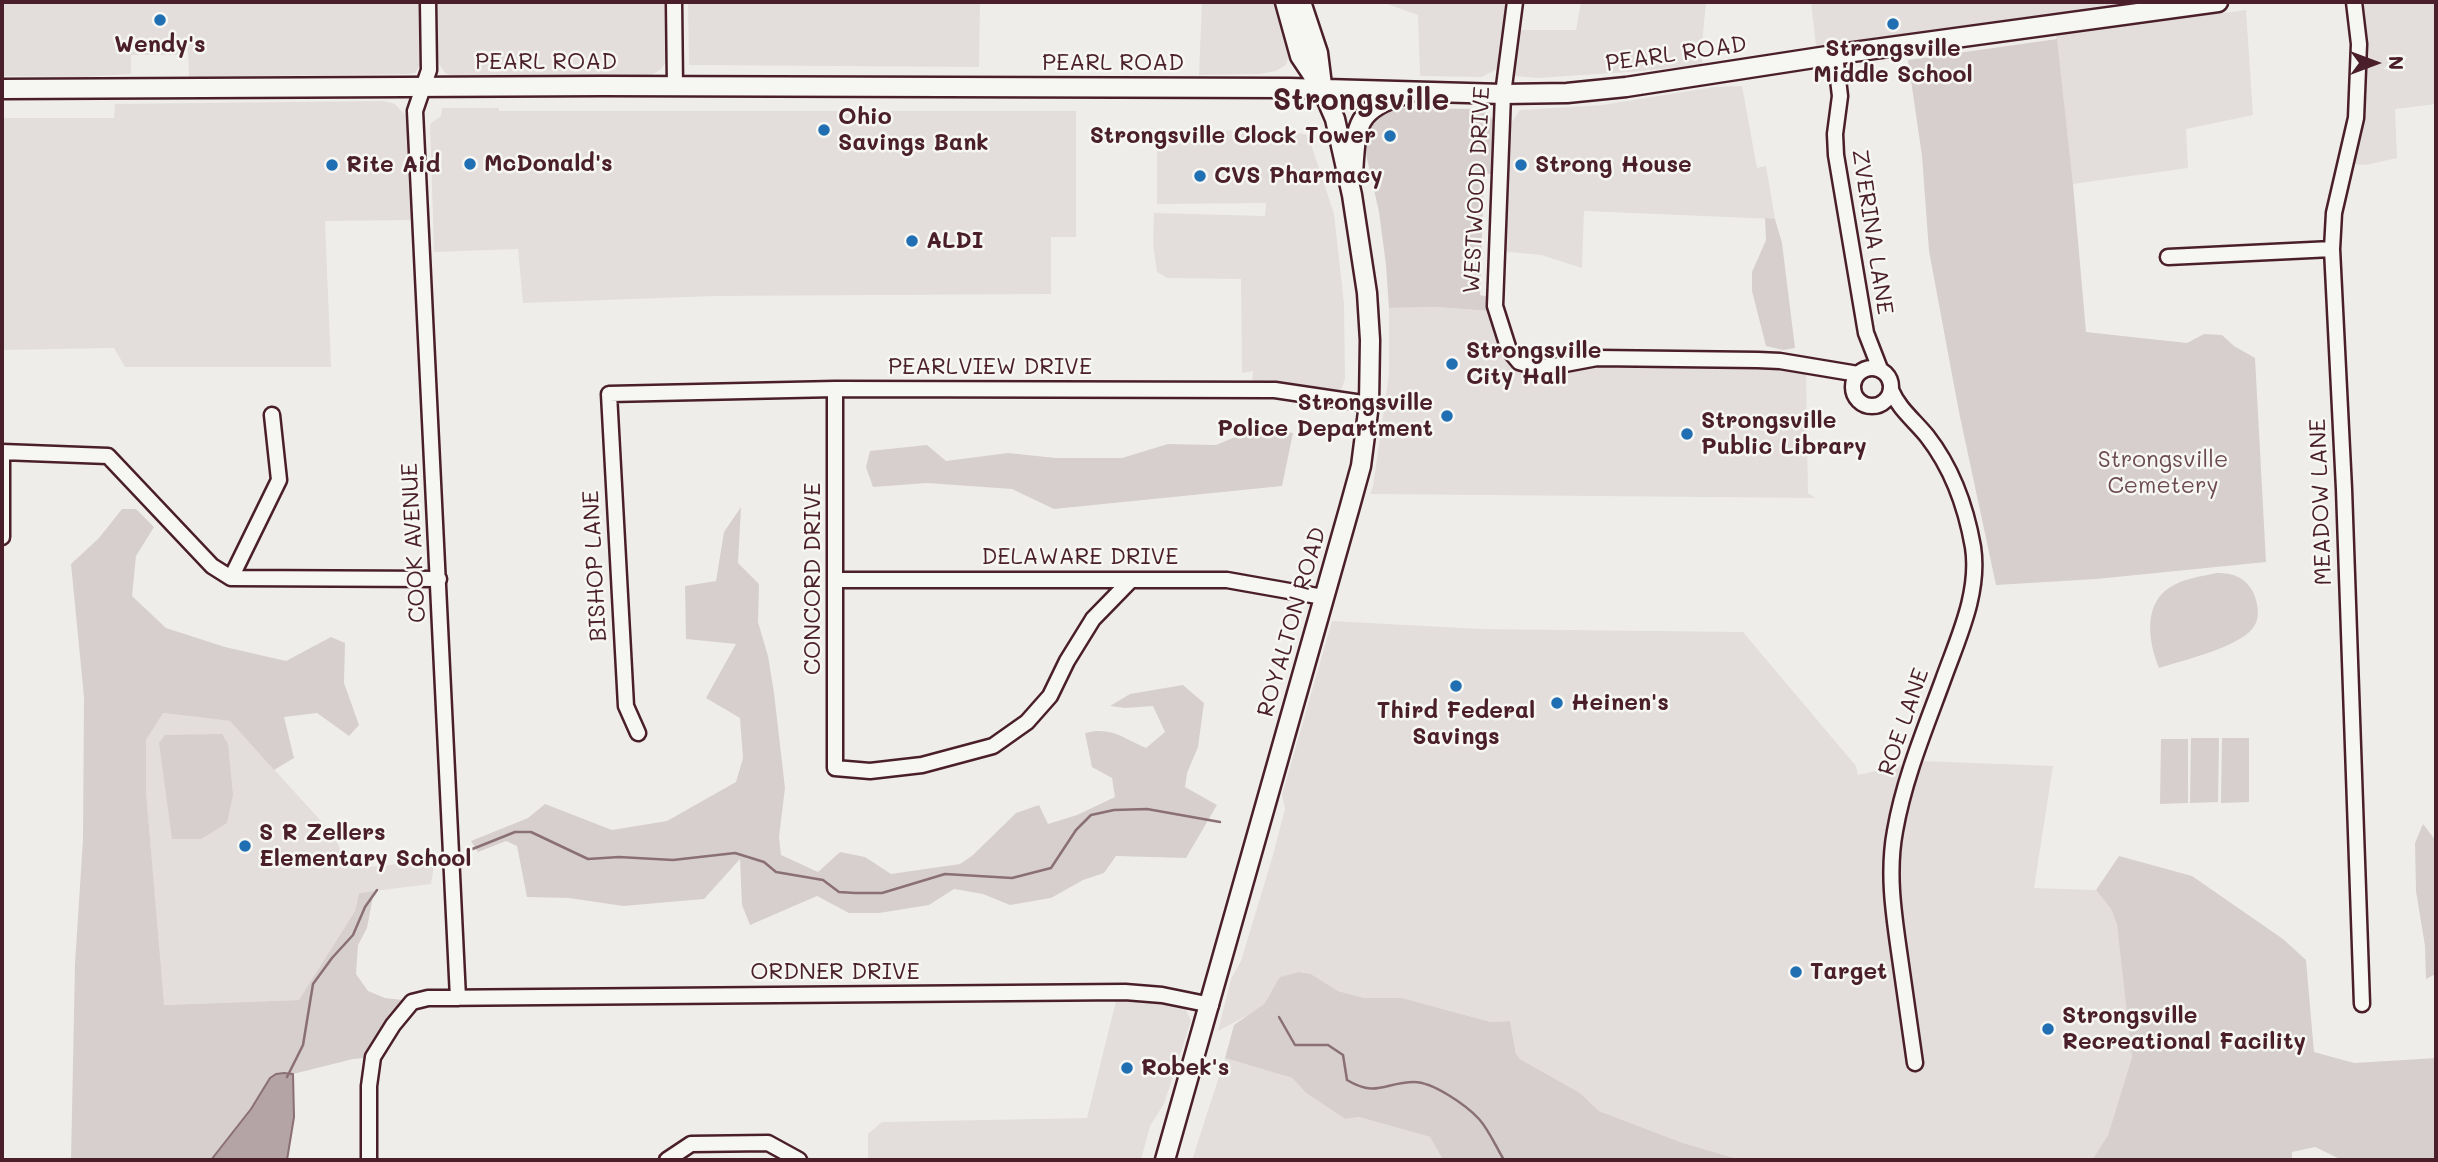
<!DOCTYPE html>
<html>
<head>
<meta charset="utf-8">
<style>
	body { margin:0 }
	#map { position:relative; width:2438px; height:1162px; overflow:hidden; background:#efedea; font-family:Mali,sans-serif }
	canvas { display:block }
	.frame { position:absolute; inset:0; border:4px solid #4a1f2b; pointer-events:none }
	.north { position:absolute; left:2340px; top:28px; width:70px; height:70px; -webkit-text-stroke:5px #f6f6f2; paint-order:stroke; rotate:90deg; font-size:19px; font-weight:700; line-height:28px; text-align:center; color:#4a1f2b }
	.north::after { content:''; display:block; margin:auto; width:24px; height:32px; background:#4a1f2b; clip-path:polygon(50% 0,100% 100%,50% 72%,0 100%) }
</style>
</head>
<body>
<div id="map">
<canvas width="2438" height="1162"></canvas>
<div class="frame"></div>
<div class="north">N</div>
</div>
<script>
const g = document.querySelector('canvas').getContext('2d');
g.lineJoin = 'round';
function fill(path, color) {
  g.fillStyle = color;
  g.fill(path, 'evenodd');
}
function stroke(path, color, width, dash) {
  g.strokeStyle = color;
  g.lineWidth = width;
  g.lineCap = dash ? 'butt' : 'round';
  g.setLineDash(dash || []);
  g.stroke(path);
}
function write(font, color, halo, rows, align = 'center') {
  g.font = font + ' Mali,sans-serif';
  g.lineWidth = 5;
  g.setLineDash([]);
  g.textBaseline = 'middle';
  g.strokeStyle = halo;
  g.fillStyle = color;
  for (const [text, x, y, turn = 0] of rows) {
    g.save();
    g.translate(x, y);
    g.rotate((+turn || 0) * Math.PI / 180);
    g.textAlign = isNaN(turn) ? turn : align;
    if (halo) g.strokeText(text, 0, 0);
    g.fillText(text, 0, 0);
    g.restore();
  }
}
fill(new Path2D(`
	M2,2h421v58l-8,13 -8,1 -218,3 -1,-26 -7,4h-50v19l-48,3 -80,-1z
	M435,2h233l-1,59 -7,9 -10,6 -200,-1 -5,-2 -6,-9 -3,-17z
	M688,2h292l-1,65 -290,-2z
	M1202,2h76l12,50 -4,13 -10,6 -17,3 -60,1z
	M1387,2h121l-11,67 -15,8 -62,-1 -2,-61 -31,-11z
	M1581,2h125l-3,32 -1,30 -60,7 -104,7 -24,-2 -3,-5 4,-41h61z
	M1811,2h320l-315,44z
	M2361,2h75v102l-41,5 2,49 -31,7 -16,-1z
	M2246,10l7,105 -67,14 2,39 -115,16 -17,-148z
	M1742,86l15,82 9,-2 9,53 -191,-8 -2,57 -41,-13 -32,-3 -6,-2 6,-124 11,-16 82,-5 113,-18z
	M384,101l11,3 12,13 7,56v47l-89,1 6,146h-206l-11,-19 -112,2v-232h112l1,-14z
	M442,108h57v3h577v126h-25v57l-336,2 -192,7 -5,-54 -84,3 -4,-128 11,-8z
	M1282,130l26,5 26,79 10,89 1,76 -5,14 -88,-11 1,-11 -11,2 -1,-94 -74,-1 -10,-6 -4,-28 1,-31 111,3 1,-13 -109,1v-73z
	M1436,307l54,4 11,42 12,15 11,6 24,-2 55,-11 176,4 27,6 2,122 7,5 -445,-4 3,-8 16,-112v-66z
	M1332,621l149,8 262,3 113,134 2,9 63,-14 132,5 -19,122 62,2 15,19 6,16 12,90 3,42 -24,78 -16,25h-351l-58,-17 -84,-32 -19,-18 -60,-34 -4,-5 -6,-33 -19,1 -89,-24h-38l-26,-7 -27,-17 -12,-2 -30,23 -5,9 -10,8 -36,19 13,-52 10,-18 32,-106 12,-46 -3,-14z
	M162,713l68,8 102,112 19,36 84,-9 -4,24 -72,9 -4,18 -55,89 -137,5 -17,-214v-52z
	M1117,997l49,4 19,6 6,14 -27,83 -14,22 -9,34h-273v-26l14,-12 205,-4z
	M1225,1058l67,20 14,15 39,26 14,-2 71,20 13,23h-251z`), '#e3dedc');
fill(new Path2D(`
	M2057,39l16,145 13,148 101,11 17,-9 18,1 12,11 21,12 11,204 -170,17 -100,6 -37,-173 -30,-161 -7,-95 -14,-96z
	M1399,108l80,1 11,6 3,6 -1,53h-8l-4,121 8,2 2,14 -54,-4 -47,1 -3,-43 -7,-53 -15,-67 3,-28 18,-7z
	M1765,218l10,1 7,24 13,105 -12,2 -17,-4 -14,-55v-19l14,-32z
	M1257,428l36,5 -11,53 -228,23 -42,-20 -85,-6 -54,4 -7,-20 4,-16 57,-6 19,16 62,-8 48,5h66l46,-14 48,1z
	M741,507l-3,56 21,21 -1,38 10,34 6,37 11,95 -6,49 2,18 37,17 22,-20 25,5 26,17 69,-10 13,-9 43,-42 23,-8 9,19 29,-9 38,-18 -3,-19 -20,-11 -7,-34c26,-7 38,5 61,15l19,-16 -12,-26 -28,2 -15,-2 20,-12 53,-9 21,18 -6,44 -11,26 -2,14 32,18 -31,53 -70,-2 -12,17 -21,7 -32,18 -41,7 -27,-11 -29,-5 -25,16 -50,8h-30l-32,-17 -67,29 -8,-20 -2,-46 -36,40 -81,7 -54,-8 -42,-1 -10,-51 -11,-5 -28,11 -7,-11 57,-23 17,-14 67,26 55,-9 69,-39 7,-24 -3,-40 -34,-20 30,-54 -50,-5 -1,-53 31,-5 8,-49z
	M122,509h14l18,18 -18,29 -4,40 34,32 59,19 61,14 45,-24 14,6 -1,40 15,42 -10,11 -32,-23 -33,4 10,41 -20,12 -44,-49 -67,-8 -17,27v51l18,214 135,-5 56,-89 4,-18 15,-2 -7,37 -9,17 -2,29 12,17 17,7 18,2 -38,58 -12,1 -60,15 1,43 -8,43h-215l4,-196 8,-125 1,-142 -13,-133 28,-26z
	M2217,573c16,0 28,4 36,19 5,11 8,26 0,36 -16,20 -69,32 -94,40 -11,-27 -17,-67 15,-83 13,-7 29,-9 43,-12z
	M222,734l6,10 5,51 -6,28 -26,16h-29l-13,-96 6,-8z
	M2191,738h28l-1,64 -28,1z
	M2222,738h27v64l-28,1z
	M2161,739h27v64l-28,1z
	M2423,824l13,17v133l-10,5 -1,-33 -9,-55 -1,-48z
	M2119,856l73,20 91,63 23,21 8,92 40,11 82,-5 -1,102h-93l-27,-13 -23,5v8h-200l16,-25 24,-78 -15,-132 -6,-16 -15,-19z
	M1299,972l12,2 27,17 26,7h38l89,24 19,-1 6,33 4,5 60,34 19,18 84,32 58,17h-298l-13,-23 -71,-20 -14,2 -39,-26 -14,-15 -67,-20 9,-33 30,-21 16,-27z`), '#d7cfce');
const water = new Path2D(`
	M284,1073l9,1 1,43 -7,43h-76l40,-51 19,-31 6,-4z`);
fill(water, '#b4a4a5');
stroke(water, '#8a6f74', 2);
stroke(new Path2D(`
	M470,850l45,-18h16l57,27 31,-2 54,3 62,-7 29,9 12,10 47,8 16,12 16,1h27l63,-19 67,4 39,-10 25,-38 15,-15 23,-5 33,-1 73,13
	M1279,1017l16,28h33l15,10 4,25c30,18 38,2 67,2 19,0 52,23 65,37 10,11 17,28 25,41
	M287,1077l16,-32 10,-61 19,-26 21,-23 12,-28 12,-17`), '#8a6f74', 2.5);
const minor = new Path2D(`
	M428,2l1,68 -14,41 43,887
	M674,2l1,84
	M1515,2l-12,92 -8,212 14,44 10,12 14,4 16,1 48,-9 161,2 22,1 78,13
	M2354,2l5,42 -3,74 -22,95 -2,36 12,240 18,515
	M1835,55l5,41 -5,38 1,21 30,178 14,36
	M2168,257l164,-8
	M1853 387a19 19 0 1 1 38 0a19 19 0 1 1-38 0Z
	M835,389v379l35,3 52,-6 71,-19 34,-24 23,-26 17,-35 26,-42 38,-39
	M1891,390c8,19 23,30 36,46 25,32 39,71 46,111 7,46 -15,91 -30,133 -18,49 -39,99 -48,151 -8,43 -1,85 5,127 5,35 10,70 15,105
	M2,452l106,4 104,110 19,12 208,1
	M2,537v-85
	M231,578l48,-98 -7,-65
	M835,580h392l96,17
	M638,733l-12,-27 -17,-312 226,-5 440,1 94,14
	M369,1160v-74l4,-29 20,-32 19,-23 16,-4 697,-6 37,3 49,10
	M667,1160l24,-16 77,-1 31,17`);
const major = new Path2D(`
	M1301,2l17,51 4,32
	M2,89l601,-3 687,2 213,6 64,-1 59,-6 227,-35 365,-50
	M1353,174c3,-47 2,-65 50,-79
	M1165,1160l185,-654 11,-40 8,-62 1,-64 -3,-47 -15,-98 -17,-76 -13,-30 -22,-33 -15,-54`);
stroke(minor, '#4a1f2b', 19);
stroke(major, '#4a1f2b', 23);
stroke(minor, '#f6f6f2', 14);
stroke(major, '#f6f6f2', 18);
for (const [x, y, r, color] of [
	[160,20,7,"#1f6fb2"],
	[1893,24,7,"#1f6fb2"],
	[824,130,7,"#1f6fb2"],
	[1390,136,7,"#1f6fb2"],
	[470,164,7,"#1f6fb2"],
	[332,165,7,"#1f6fb2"],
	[1521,165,7,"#1f6fb2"],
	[1200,176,7,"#1f6fb2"],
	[912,241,7,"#1f6fb2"],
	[1452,364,7,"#1f6fb2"],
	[1447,416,7,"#1f6fb2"],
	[1687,434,7,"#1f6fb2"],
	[1456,686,7,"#1f6fb2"],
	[1557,703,7,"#1f6fb2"],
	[245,846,7,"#1f6fb2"],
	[1796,972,7,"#1f6fb2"],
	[2048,1029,7,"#1f6fb2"],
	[1127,1068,7,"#1f6fb2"]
]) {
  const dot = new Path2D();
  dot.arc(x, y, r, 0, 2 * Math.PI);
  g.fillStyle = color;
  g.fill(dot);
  stroke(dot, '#f6f6f2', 2.5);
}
write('bold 23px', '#4a1f2b', '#f6f6f2', [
	["Wendy's",160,45,"center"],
	["Strongsville",1893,49,"center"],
	["Middle School",1893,75,"center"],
	["Ohio",838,117],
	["Savings Bank",838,143],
	["Strongsville Clock Tower",1376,136,"right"],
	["McDonald's",484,164],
	["Rite Aid",346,165],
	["Strong House",1535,165],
	["CVS Pharmacy",1214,176],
	["ALDI",926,241],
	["Strongsville",1466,351],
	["City Hall",1466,377],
	["Strongsville",1433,403,"right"],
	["Police Department",1433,429,"right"],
	["Strongsville",1701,421],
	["Public Library",1701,447],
	["Heinen's",1571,703],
	["Third Federal",1456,711,"center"],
	["Savings",1456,737,"center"],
	["S R Zellers",259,833],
	["Elementary School",259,859],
	["Target",1810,972],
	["Strongsville",2062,1016],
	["Recreational Facility",2062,1042],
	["Robek's",1141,1068]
], 'left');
write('23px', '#4a1f2b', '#f6f6f2', [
	["PEARL ROAD",1676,54,-8],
	["PEARL ROAD",546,62],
	["PEARL ROAD",1113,63],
	["WESTWOOD DRIVE",1477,190,-87],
	["ZVERINA LANE",1872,232,81],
	["PEARLVIEW DRIVE",990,367],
	["MEADOW LANE",2321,502,-92],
	["COOK AVENUE",414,543,-93],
	["DELAWARE DRIVE",1080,557],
	["BISHOP LANE",595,566,-93],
	["CONCORD DRIVE",813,579,-90],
	["ROYALTON ROAD",1292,622,-74],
	["ROE LANE",1904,722,-71],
	["ORDNER DRIVE",835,972]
]);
write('23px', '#6d4b54', '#f6f6f2', [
	["Strongsville",2163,460],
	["Cemetery",2163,486]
]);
write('bold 30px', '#4a1f2b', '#f6f6f2', [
	["Strongsville",1361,101]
]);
</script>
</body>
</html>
